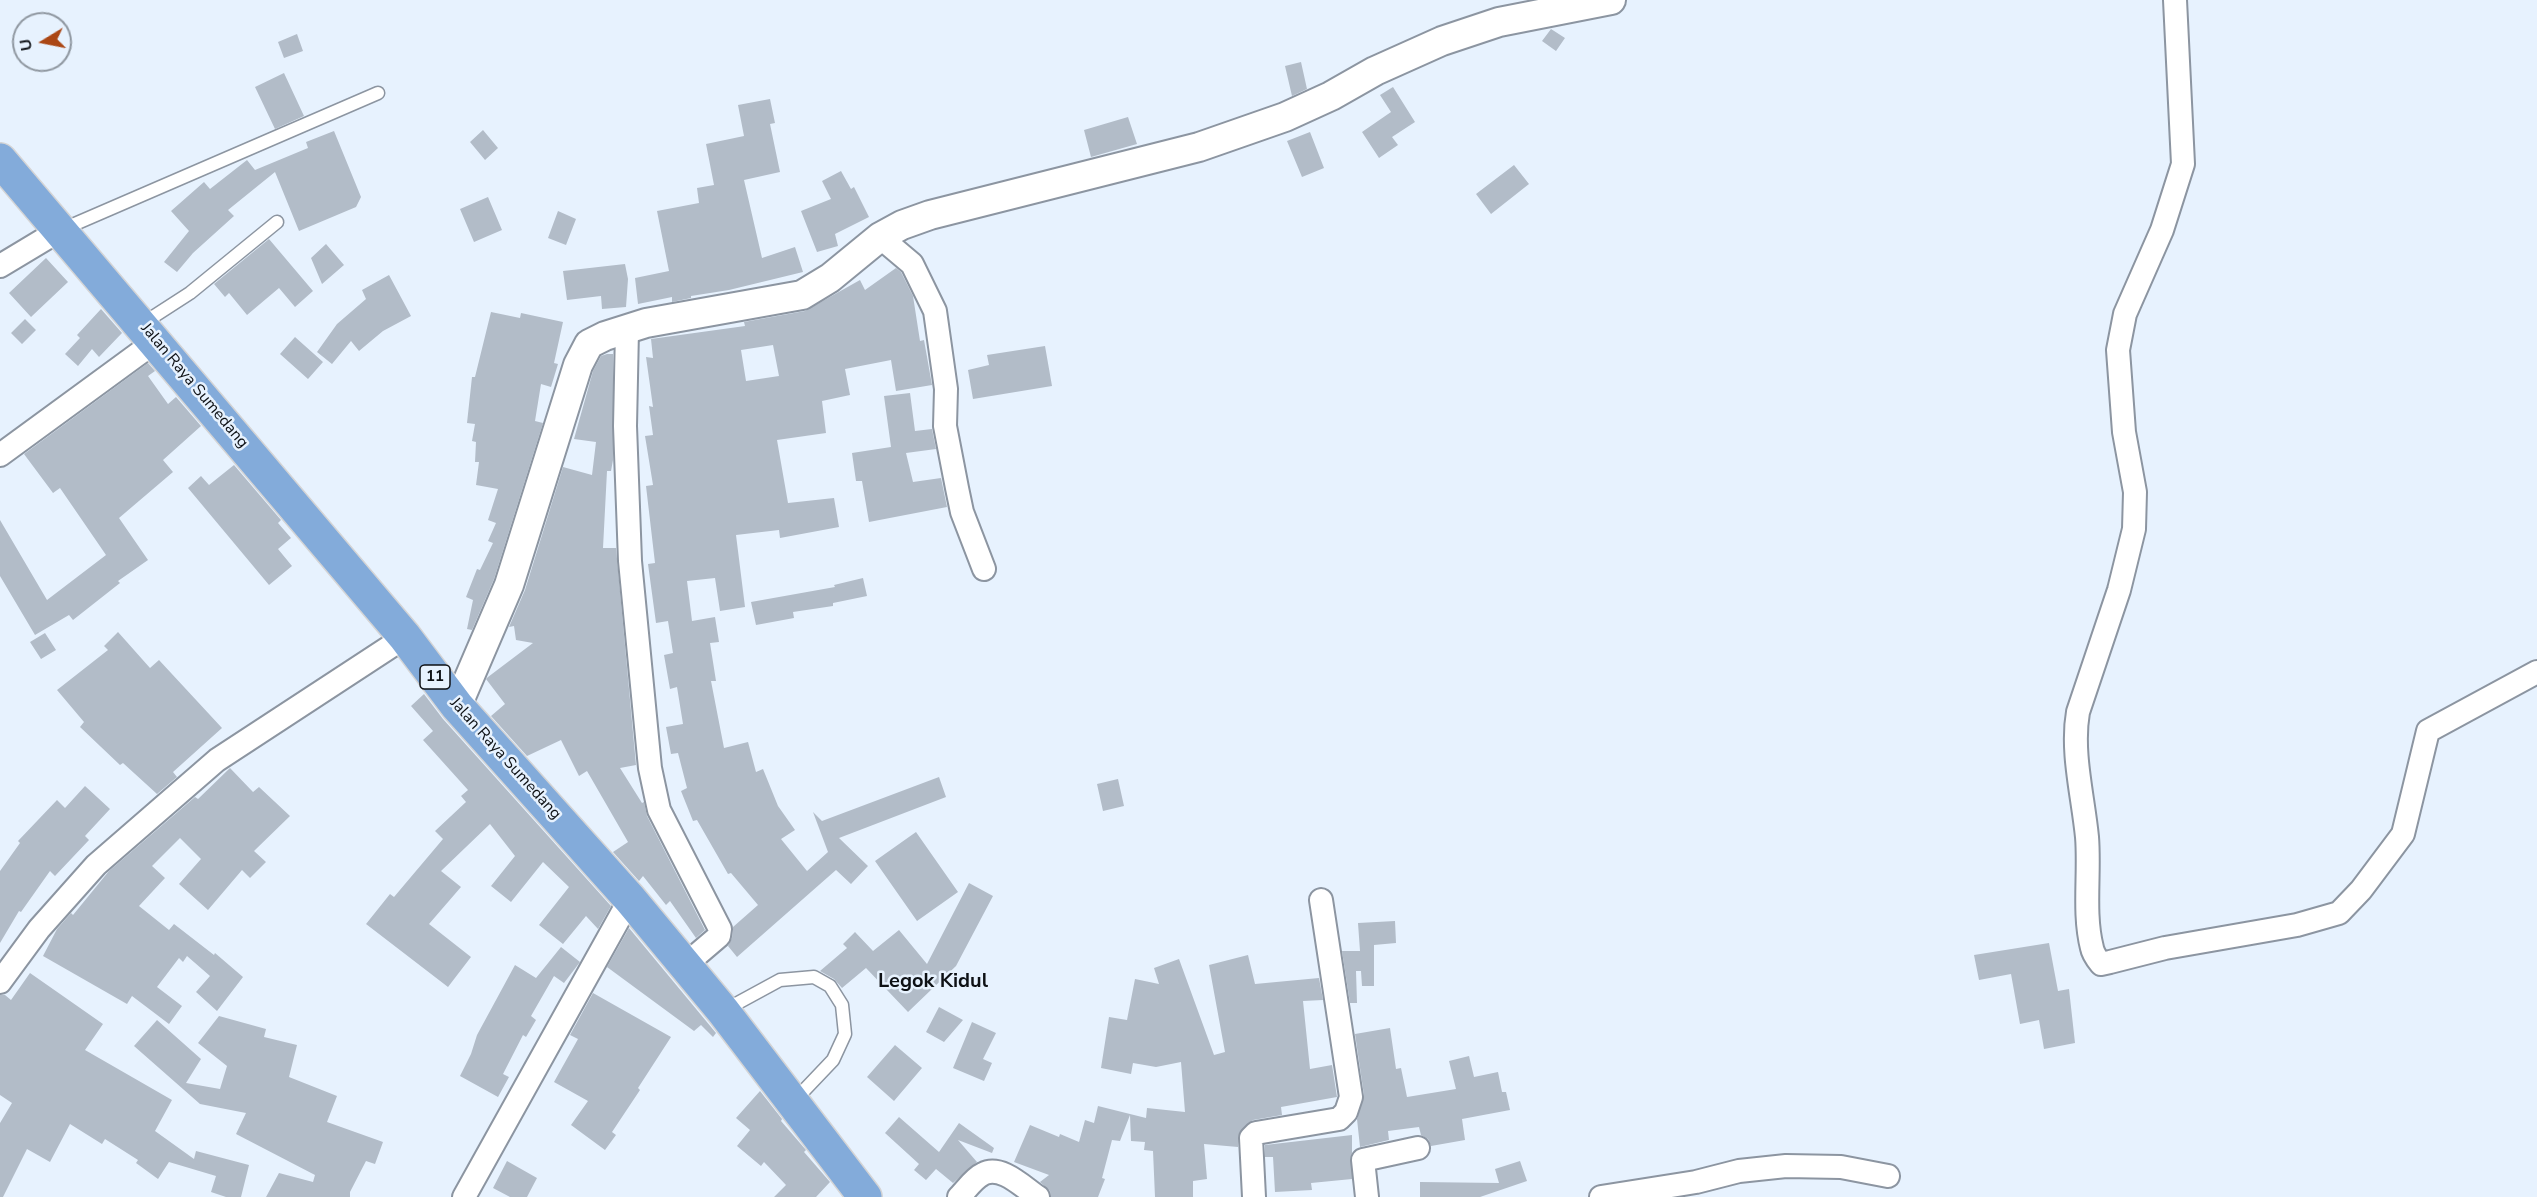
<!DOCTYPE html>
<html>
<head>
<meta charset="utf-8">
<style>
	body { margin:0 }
	#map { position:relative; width:2537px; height:1197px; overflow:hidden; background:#e7f2fe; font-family:"Nunito Sans",sans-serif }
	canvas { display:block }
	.north { position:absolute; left:12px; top:12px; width:60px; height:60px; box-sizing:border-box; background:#e7f2fe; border:2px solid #9098a1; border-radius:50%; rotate:260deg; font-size:16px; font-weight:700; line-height:24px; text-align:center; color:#0e1115 }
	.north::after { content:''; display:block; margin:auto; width:21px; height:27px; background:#ab4715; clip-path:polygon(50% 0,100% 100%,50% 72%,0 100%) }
</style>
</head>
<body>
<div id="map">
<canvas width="2537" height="1197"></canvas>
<div class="north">U</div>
</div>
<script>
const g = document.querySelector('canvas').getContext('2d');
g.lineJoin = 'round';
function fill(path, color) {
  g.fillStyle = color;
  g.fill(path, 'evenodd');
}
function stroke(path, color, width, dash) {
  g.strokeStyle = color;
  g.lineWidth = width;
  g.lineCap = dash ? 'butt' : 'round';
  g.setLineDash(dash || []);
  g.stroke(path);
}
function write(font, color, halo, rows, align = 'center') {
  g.font = font + ' "Nunito Sans",sans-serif';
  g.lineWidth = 5;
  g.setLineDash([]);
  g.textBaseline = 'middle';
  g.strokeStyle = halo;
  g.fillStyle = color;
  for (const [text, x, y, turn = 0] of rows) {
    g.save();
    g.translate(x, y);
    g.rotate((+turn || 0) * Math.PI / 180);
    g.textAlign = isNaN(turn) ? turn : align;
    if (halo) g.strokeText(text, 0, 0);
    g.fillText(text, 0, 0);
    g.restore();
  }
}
fill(new Path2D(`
	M1551,29l14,9 -9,13 -14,-10z
	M297,34l6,17 -19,7 -6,-16z
	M1301,62l6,27 -15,7 -7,-30z
	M284,73l20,43 -29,13 -20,-42z
	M1393,87l22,35 -23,15 6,8 -19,13 -17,-26 29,-20 -11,-17z
	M770,99l5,24 -5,1 10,48 -36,8 18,78 33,-11 8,25 -74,18 -38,6v2l-19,4v-5l-34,7 -3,-26 34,-7 -12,-60 42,-8 -2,-15 17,-3 -8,-41 38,-8 -6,-31z
	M1128,117l9,27 -46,13 -7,-27z
	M483,130l15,18 -13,12 -15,-18z
	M334,131l27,66 -5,10 -57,24 -24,-59 -47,38 6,6 -41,37 -16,19 -13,-10 25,-31 -18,-20 33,-29 6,7 37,-29 8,10 53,-22 -2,-6z
	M1310,132l14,36 -22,9 -15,-36z
	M1514,165l15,19 -38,30 -15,-20z
	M841,171l10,18 3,-2 15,30 -34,17 3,12 -21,6 -16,-41 30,-12 -9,-18z
	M488,197l14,33 -28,12 -14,-33z
	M558,211l18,8 -10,26 -18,-7z
	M269,239l44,52 -18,16 -16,-19 -32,27 -18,-22 -4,4 -11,-13z
	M326,244l18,21 -22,19 -11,-26z
	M46,258l22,24 -37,35 -22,-24z
	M625,264l3,15 -2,28 -24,2 -1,-13 -34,4 -4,-29z
	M896,268l5,4 12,24 7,45 4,-1 8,45 -36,6 -5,-31 -46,9 5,26 -28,6 4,32 -49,7 11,63 46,-5 5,29 -59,11 -1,-8 -43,5 9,72 -25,4 -5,-33 -28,3 5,40 23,-4 4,25 -9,1 6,38h-5l13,67 24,-6 8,30 7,-3 15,37 17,24 -14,9 26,32 21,-19 -15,-40 9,9 117,-44 7,20 -107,41 29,28 -17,18 -15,-14 -99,87 -9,-11 4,-8 1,-11 25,-22 -27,-32 -3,1 -31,-54 -4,1 -12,-30 6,-3 -9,-35 -7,1 -5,-27 17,-3 -6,-37 -7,2 -6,-34 9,-2 -5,-32 -12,2 -8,-59 7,-1 -9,-77 7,-1 -8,-49 8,-1 -4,-29 4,1 -7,-50 7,1 -2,-19 94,-13 -1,-4 61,-11 55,-31 5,10zM773,345l6,31 -33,5 -5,-31z
	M389,275l22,41 -28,15 -24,20 -8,-10 -19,23 -15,-12 20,-28 29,-25 -4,-9z
	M101,309l21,24 -23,24 -7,-8 -14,17 -13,-12 15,-16 -3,-3z
	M491,312l29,6 1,-5 42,9 -9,41 4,1 -7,23 -10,-3 -6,37 8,2 -49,156 -22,51 -5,-1 6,-29 -7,-3 11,-28 3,1 13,-27 -5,-2 8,-18 -8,-3 10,-31 -22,-4 3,-23h-4l1,-20 -4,-1 3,-17 -8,-1 5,-46h3z
	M25,319l11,11 -14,14 -11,-11z
	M295,337l28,25 -15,17 -28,-25z
	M1045,346l7,40 -79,13 -5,-29 21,-5 -2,-10z
	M607,354h6v106l-2,11h-4l-4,77h13l20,217 -16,3 22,35 2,-1 3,14 58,114 -9,8 -26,-37 -4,4 -23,-29 -4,5 -26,-29 15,-10 -41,-71 -8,5 -18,-36 -34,16 -36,-40 14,-12 -19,-25 2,-2 45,-34 -17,-3 -2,-14 -5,1 16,-37 38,-123 29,8 4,-33 -22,-3 19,-68 8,-15z
	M148,363l7,8 -7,5 20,28 8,-7 25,29 -38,34 10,12 -54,46 29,42 -30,21 2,2 -47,37 -4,-5 -34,20 -35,-59v-56l47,80 59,-45 -46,-67 -7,5 -29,-39z
	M910,393l5,38 17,-2 4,20 -30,4 7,29 28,-4 6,29 -78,15 -7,-41h-6l-4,-28 39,-6 -7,-51z
	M234,465l47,55 -3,3 13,15 -13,11 14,17 -23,19 -81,-97 13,-12 8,9z
	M863,578l4,18 -34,7v3l-40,6 1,6 -38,7 -5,-23 84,-15 -1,-2z
	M118,632l32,36 9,-8 63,68 -49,44 4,5 -20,17 -34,-31 -3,2 -40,-38 4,-5 -27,-32 51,-40 -4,-4z
	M45,633l11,17 -15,9 -11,-17z
	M424,694l19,25 168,187 -13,23 -12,-13 -23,28 -24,-19 30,-38 -26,-25 -32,40 -20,-16 24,-30 -25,-32 -49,47 20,16 -32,37 42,33 -23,30 -82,-63 24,-30 4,3 49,-58 -8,-8 31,-29 -5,-6 7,-6 -45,-50 10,-9 -22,-25z
	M230,768l23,24 6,-5 31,29 -36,35 12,11 -16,16 -8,-8 -34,40 -29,-26 22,-25 -21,-21 -28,28 13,12 -26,28 30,24 5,-6 40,31 1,-2 28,24 -26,34 -21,-19 14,-16 -23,-20 -4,6 -4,-4 -22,29 25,19 -13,18 -37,-28 -5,8 -84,-48 14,-27 14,-16 2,2 36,-44 86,-74 3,2z
	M1118,779l6,27 -21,5 -6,-27z
	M85,786l25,23 -25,27 4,4 -34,36 -5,-5 -29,41 -2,-1 -19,32v-72l20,-28 -2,-2 39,-41 8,8z
	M916,832l42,60 -41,29 -42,-60z
	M969,883l24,13 -37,70 -48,46 -42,-44 -24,20 -8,-9 -14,-8 27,-23 -4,-4 12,-12 18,19 26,-21 28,34z
	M1395,921l1,22 -22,2v41h-12l-1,-15h-5l1,32h-7l-8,-52h18l-2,-28z
	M629,928l87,105 -3,4 -12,-12 -7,6 -87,-64z
	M2049,943l9,48 11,-2 6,54 -31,6 -5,-29 -19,4 -9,-50 -32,6 -5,-25z
	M561,947l19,15 -16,21 -10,-7 -23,40 5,4 -10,17 -3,-2 -20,39 6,3 -11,20 -38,-21 11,-22 6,-19 38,-70 21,13z
	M1248,955l7,29 64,-6 4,22 -20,1 7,68 22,-4 5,32 -56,10 1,8 -29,5 -14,13 -1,14 -34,-3 3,35 -14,2v16h-38l-2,-46 -9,-1 1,-8 -14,-1 -1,-26 -10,26 -8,-1 -10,38 3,1 -7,18h-47l-1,-6 -10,-9 9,-7 -35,-13 16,-37 29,12 1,-3 19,8 6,-22 9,3 4,-17 48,12 1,-10 38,4 -4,-50 -25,5 -23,-4 -2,11 -30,-6 8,-51 18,3 8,-41 24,5 -5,-16 25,-9 35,96 11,-3 -16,-87z
	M30,973l73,51 -18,26 87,50 -17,31 39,28 2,-8 53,14 -8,32h-15l-15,-5 5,-16 -47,-14 -11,17 -22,-16 2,-3 -33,-21 -3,5 -32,-20 -20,38 -23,-13 -24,48h-3v-74l12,-20 -12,-8v-100h5l6,5z
	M593,993l78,44 -33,51 2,2 -28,42 4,3 -11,15 -34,-25 17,-24 -34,-19 24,-43 -8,-4z
	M939,1007l24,13 -19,22 -18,-10z
	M219,1016l47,13 -2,8 33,8 -8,32 48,19 -10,26 56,20 -8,22 -9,-3 -16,31v5h-84l13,-24 34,9 2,-7 -79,-41 10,-21 -46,-9 -66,-58 23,-26 44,39 -15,24 34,6 7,-23 -29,-23z
	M972,1022l24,11 -13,26 9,4 -8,18 -31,-13z
	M1390,1028l6,41 5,-1 6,29 49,-8 -7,-28 20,-5 5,21 24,-5 4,20h4l4,18 -48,9 3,21 -34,6 -3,-7 -7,-4 -2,-8 -31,4 1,9 -29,7 -3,-28 7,-24 -9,-61z
	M895,1045l27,23 -28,33 -27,-24z
	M760,1091l22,28 -1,2 25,29 -2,2 26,30 -14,15h-42l12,-12 -22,-23 -3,4 -24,-20 13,-16 -14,-12z
	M899,1117l40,35 20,-29 35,25 -2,5 -34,-13 19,22 -24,21 -17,-14 -10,11 -12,-10 5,-6 -34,-31z
	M1352,1135v44l-41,4 1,7 -37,2 -2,-35h-8v-12z
	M507,1161l30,17 -10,19h-17l-17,-9z
	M1520,1161l7,20 -47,16h-60v-15l79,1 -4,-14z`), '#b2bcc8');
const service = new Path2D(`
	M61,230l317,-137
	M142,324l48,-31 87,-71
	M723,1011l57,-31 34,-3 16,9 12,19 3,29 -12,26 -39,41`);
const minor = new Path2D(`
	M2175,0l8,164 -21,66 -37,84 -7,36 6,82 11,60 -1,37 -15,61 -41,122c-7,40 5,84 9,125 3,36 -4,76 5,111 1,6 5,11 9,16l9,-2 55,-14 132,-23 42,-12 22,-23 42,-56 25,-103 109,-59
	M880,237l32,27 23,47 11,78 -1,37 12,62 5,24 22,57
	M0,266l60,-36
	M627,330l-2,96 5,135 20,207 9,42 61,119 -1,7 -34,29
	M0,455l156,-114
	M0,982l39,-53 57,-64 121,-105 188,-123
	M464,1197l166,-298
	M959,1197c7,-7 15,-19 24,-23 18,-10 41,14 55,23
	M1254,1197l-3,-59 5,-5 83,-14 7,-7 5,-15 -30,-197
	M1367,1197l-4,-37 55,-12
	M1601,1197l95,-15 43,-11 47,-5 55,1 47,9`);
const tertiary = new Path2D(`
	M457,706l52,-121 69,-220 11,-21 16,-8 41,-13 156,-28 28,-17 50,-41 22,-12 28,-10 269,-68 86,-30 46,-21 44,-25 67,-30 57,-19 112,-22`);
const trunk = new Path2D(`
	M0,160l405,477 52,69 173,193 93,112 142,186`);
stroke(service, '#8c95a1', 15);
stroke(minor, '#8c95a1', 26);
stroke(tertiary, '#8c95a1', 32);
stroke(trunk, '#d4d4d5', 36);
stroke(service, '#fff', 12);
stroke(minor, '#fff', 22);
stroke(tertiary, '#fff', 28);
stroke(trunk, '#83abda', 33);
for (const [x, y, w] of [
	[435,677,30]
]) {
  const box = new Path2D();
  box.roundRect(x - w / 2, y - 12, w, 24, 4.5);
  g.fillStyle = '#e7f2fe';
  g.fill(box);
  stroke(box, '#0e1115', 1.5);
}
write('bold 15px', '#0e1115', null, [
	["11",435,677]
]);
write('16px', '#0e1115', '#e7f2fe', [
	["Jalan Raya Sumedang",194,386,50],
	["Jalan Raya Sumedang",505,759,48]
]);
write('bold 20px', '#0e1115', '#e7f2fe', [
	["Legok Kidul",933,982]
]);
</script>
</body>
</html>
